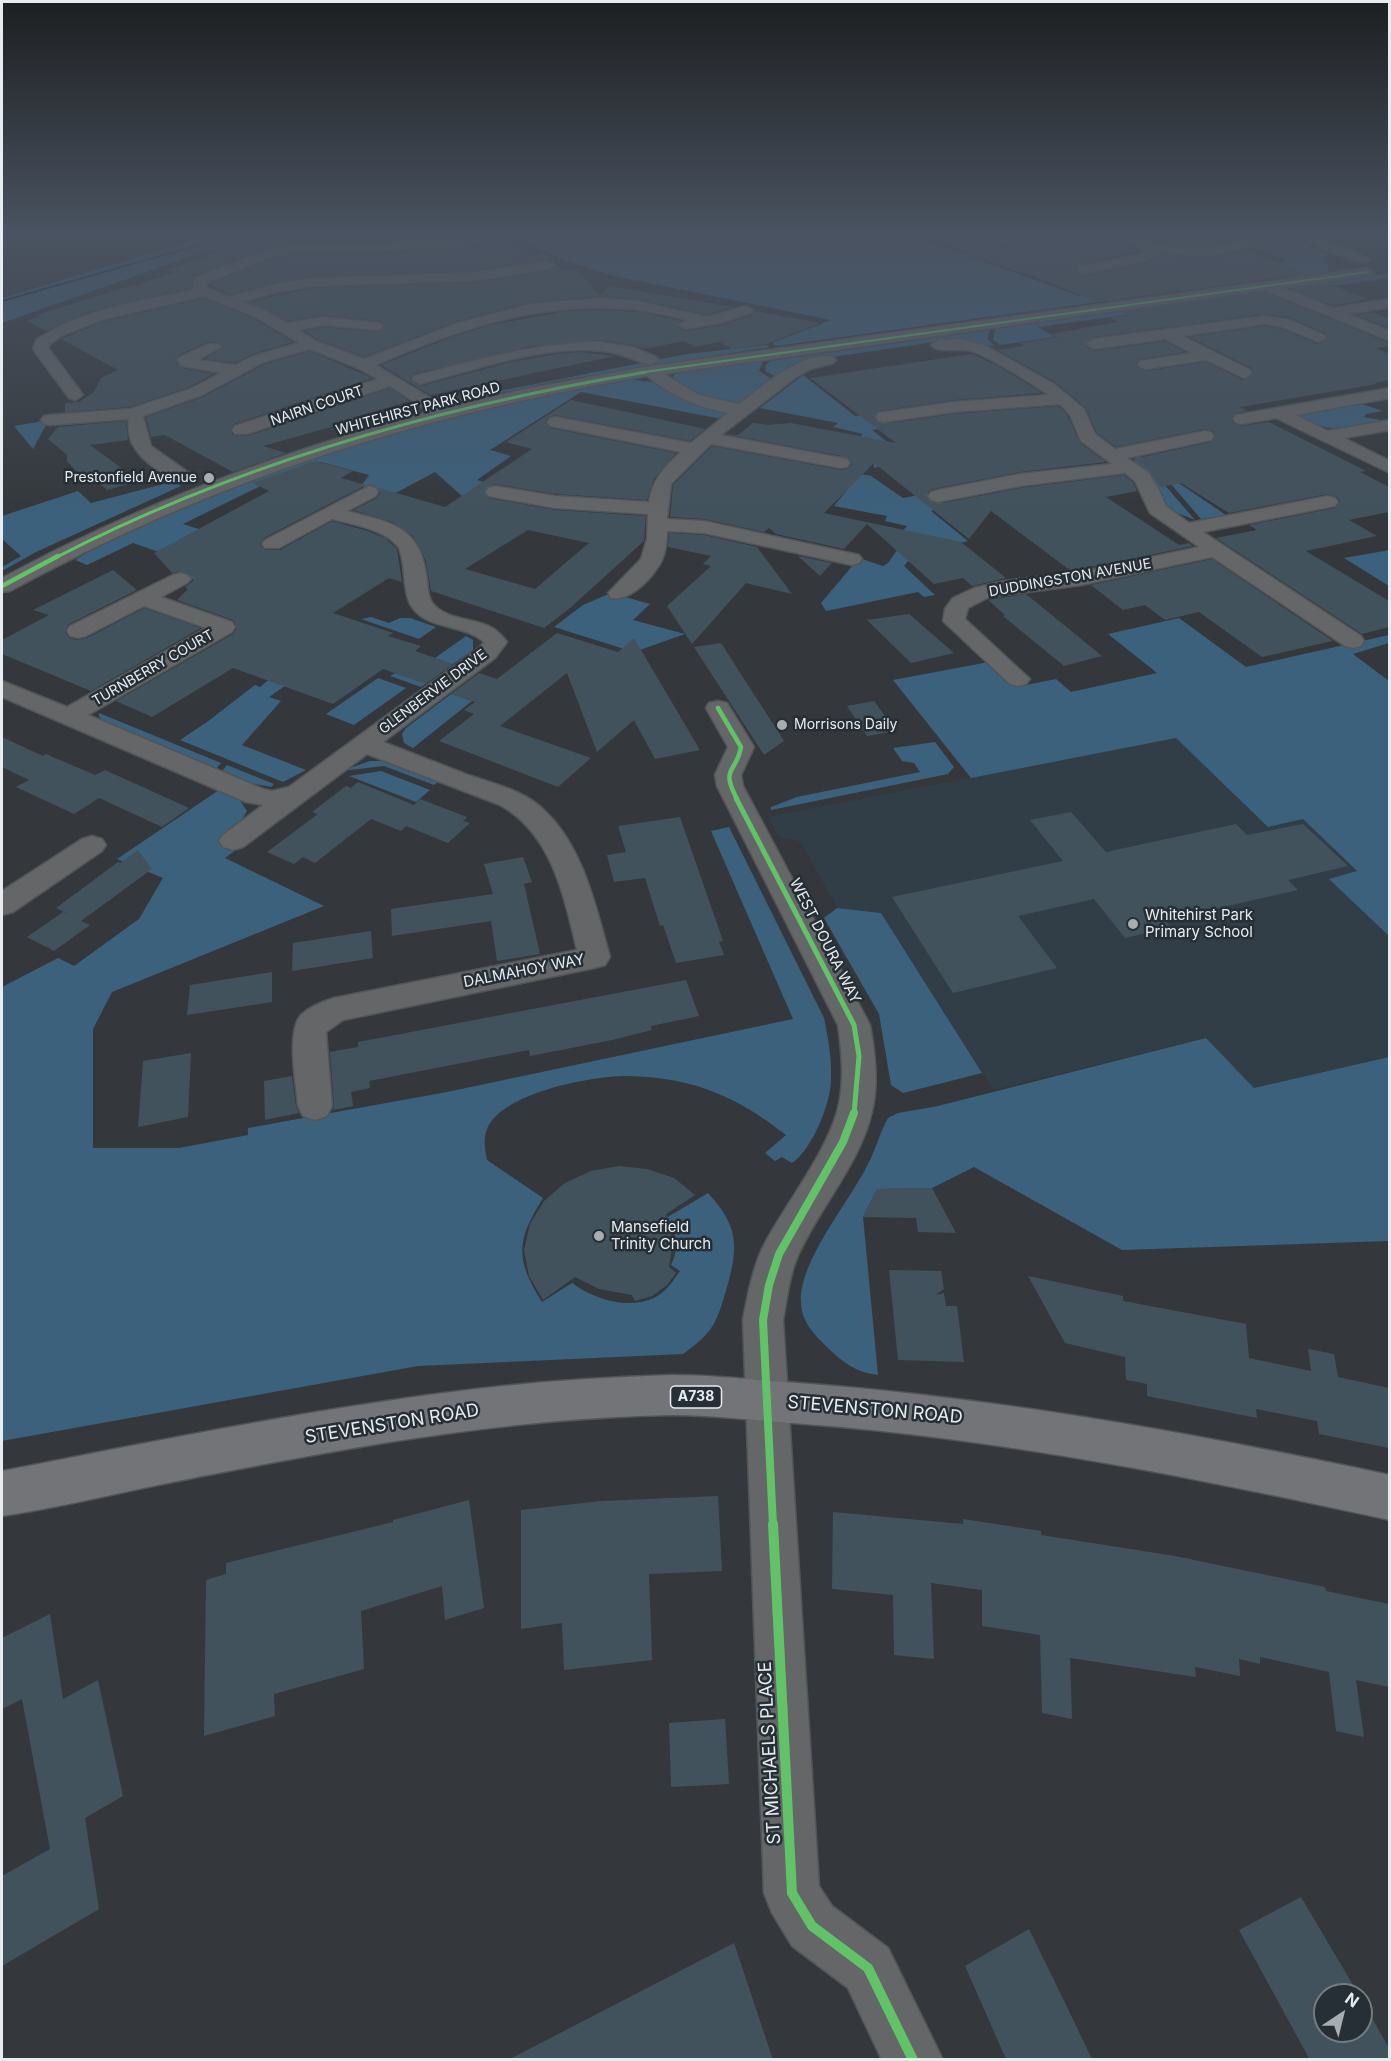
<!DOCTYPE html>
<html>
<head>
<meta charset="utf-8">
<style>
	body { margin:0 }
	#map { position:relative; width:1391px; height:2061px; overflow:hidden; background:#34383c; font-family:Inter,sans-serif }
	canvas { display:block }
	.frame { position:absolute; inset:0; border:3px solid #e7ecf1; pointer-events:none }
	.north { position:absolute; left:1313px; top:1983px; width:60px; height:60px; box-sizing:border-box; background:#262f35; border:2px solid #737b80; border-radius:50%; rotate:35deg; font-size:16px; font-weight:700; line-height:24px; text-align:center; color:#e7ecf1 }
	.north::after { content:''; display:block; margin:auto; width:21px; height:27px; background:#a8adb2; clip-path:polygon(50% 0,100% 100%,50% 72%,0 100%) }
</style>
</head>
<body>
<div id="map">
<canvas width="1391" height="2061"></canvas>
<div class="frame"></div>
<div class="north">N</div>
</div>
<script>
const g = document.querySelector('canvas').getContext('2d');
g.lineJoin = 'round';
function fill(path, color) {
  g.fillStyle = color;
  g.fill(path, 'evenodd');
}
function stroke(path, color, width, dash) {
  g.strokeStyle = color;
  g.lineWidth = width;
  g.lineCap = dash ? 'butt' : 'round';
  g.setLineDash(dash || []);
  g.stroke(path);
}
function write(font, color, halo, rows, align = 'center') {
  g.font = font + ' Inter,sans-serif';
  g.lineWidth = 5;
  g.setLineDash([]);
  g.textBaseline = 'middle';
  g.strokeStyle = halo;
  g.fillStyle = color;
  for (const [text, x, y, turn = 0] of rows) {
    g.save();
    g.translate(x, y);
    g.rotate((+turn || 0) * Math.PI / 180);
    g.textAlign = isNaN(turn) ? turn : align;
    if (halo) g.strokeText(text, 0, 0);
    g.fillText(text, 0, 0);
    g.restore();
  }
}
fill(new Path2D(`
	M1176,738l92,89 35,-8 54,53 -27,7 59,57v121l-135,31 -48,-50 -213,52 -112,-177 -44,-5 -36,-66 -23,-6 -10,-19z`), '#313e48');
fill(new Path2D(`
	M224,231h53h-14l-261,92v-25z
	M504,231h396l179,65 86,-19 91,-9 32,-7 -23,-10 -15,-4c11,-6 16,-17 31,-16l47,24 -5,4 6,7 -2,6 -24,4 -22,1 -505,69 -4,-3 59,-23 -216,-44 -47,-14z
	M1389,274v4l-85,12 -1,3 15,7 -5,1 -22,-11 4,-3 64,-11z
	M1261,292l15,2 -238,33 17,10 -55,8 -7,-5 2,-11z
	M990,330l-3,9 8,7 -54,-5 -122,18 -43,18 -11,-6 1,-6 4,-4z
	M766,345l4,2 -116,18 -5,-4 39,-7z
	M764,359l-5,12 13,8c-8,7 -19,20 -30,23 -24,8 -51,-10 -71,-21l3,-6 10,-4z
	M646,362l5,4 -94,15 -96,20 -2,-2z
	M803,375l52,41 20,-3 18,13 -21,4 33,26 -31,12v-4l-35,-7 24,-23 -30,-7 5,-4 -78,-15z
	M624,379l30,3 26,16 42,13 3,4 -3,4 -141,-27 -91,58 21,6 -34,24 22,7 -27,18 -37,-33 -43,23 -31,-9 8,-11 -48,-13 -30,9 -108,53 84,27 -42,12 -33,16 -16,-5 17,-10 -60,-21 -46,22 -12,-5 38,-23 118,-51 105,-37 140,-39z
	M1358,403l25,8 -17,3 -2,3 22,4c-42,8 -50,15 -89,-6z
	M43,421l4,2 -14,26 -19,-23z
	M1138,454l57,66 -28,-11 -20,-35 -13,-13z
	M1158,469l68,46 -25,4z
	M860,474l11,2 32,22 27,-5 19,14 -18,4 37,30 -53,12 -11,13 31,29 -11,2 -6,-5 -92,19 -5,-8 38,-45 24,8 5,-3 21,-30 -7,-1 5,-6 -22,-5 2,-5 -53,-10z
	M175,481l6,5 -145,66 -34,19v-4l19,-11 -19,-17v-23l76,-25 13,12z
	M1389,550v36l-45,-28 40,-7z
	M611,593l39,11 -17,16 52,14 -51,18 -80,-25 29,-22z
	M371,617l18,6 11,-5h10l26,9 -17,12 -58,-20z
	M1179,618l67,49 143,-32v8l-36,11 36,27v255l-60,-57 28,-8 -54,-52 -35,8 -92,-89 -205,40 -78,-98 96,-18 27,25 40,-8 15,13 86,-19 -49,-39z
	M466,636l7,4v10l-52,37 -31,-11 5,-3 26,9 27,-19 -13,-5z
	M305,649l22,8 -58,40 12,4 -39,44 64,25 -23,12 -103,-42 27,-18 48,-37 5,2z
	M378,678l28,10 -52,37 -28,-11z
	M451,694l21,7 -59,47 -9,-5 -2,-9 4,-6z
	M99,713l122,50 -5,6 -114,-48 -3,-5z
	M935,742l19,25 -6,7 -177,36v-3l26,-10 123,-25 -6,-9 -12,-2 -9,-13z
	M370,761h13l55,21 -4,3 -50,-19 -43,5z
	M227,765l47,19 -3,3 -20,-4 -29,-12z
	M381,771l49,19 -14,12 -67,-26z
	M219,790l20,9 8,12 -7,12 -21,17 18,9 -12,9 99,48 -212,86 -19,37v119h86l69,-13v-7l199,-36 346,-73 -82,-188 18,-4 95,191c4,20 8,40 7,61 0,24 -19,71 -39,84l-10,-6 -7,4 -10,-8 21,-18c-32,-25 -64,-44 -105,-53 -18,-4 -39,-6 -58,-6 -35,1 -121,17 -136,53 -4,11 -2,20 0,31l56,38c-27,43 -28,61 -1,104l30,-19c21,16 56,27 82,15 12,-6 19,-17 26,-27l-9,-6c9,-18 6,-31 -5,-47l42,-25c30,33 31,52 19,94 -10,35 -13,45 -44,67l-265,12 -416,75v-454l56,-29 16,8 65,-47 24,-41 -46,-19z
	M837,908l44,5 101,160 -79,20 -12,-8 -12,-71 -55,-96z
	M1206,1038l48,50 135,-31v184l-267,9 -148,-83 -42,21 -55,1 -14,28 15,158c-21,-2 -36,-13 -51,-28 -13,-13 -26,-26 -26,-45 -2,-41 49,-101 67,-138 8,-15 12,-32 20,-46l10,-5 40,-7z`), '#3c617c');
fill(new Path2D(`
	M245,231h6l-249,71v-2z`), '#05273d');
fill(new Path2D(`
	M427,231l59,1 -35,6 -161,5 -28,6 -69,27 -2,12 -100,23 -45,20 -19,-10 14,-5 -5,-1 141,-43 -11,-2 53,-18 -23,-5 8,-4 57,-8 4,2 87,-4 -1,2z
	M920,231h104l-27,6 -2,4 8,6 53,-11 4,-5h33l18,10 32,9 -63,15 -4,6 9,5 64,-14 14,-8 24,3 35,-1 22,-6 61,24 -207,28 -65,-26 -67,-22 4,-1 -50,-18z
	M1119,231h75l30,11 -19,4 -36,-2z
	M510,240l23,15 13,-2 17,17 13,-1 24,27 8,-10 125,21 -26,8 -69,-16 -37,-3 -70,6 -74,19 -93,36 -47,-18 -13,-8 19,-4 53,5 9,-5 -4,-6 -58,-6 -36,6 -38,-19 63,-14 159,-5 77,-12 9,-7 -9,-5 -77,12 -159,5 -36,6 -47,13 -20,-11 63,-25 18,-4 161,-5z
	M1329,284l39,15 -35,7 -41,-17z
	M1265,292l124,51v3l-13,2 13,6v26l-15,3 3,1 -137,23 7,4 -11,2 -5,6 3,5 8,2 27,-4 97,49 -6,1 29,15v25l-40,8 28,16 -71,15 83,50v26l-27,7 -146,-96 41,-8 -8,-5 86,-17 5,-6 -3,-5 -9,-3 -99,19 -48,-30 -21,4 -10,-16 -17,-12 78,-17 5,-6 -3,-5 -8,-2 -89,18 -19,-14 -12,-26 -30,-25 -58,-32 27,-4 -4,-3 38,-6 -7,-3 67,-12 -8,-4 19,-3 -6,-3zM1265,314l26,4 34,15 3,6 -10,5 -37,-15 -16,-3 -76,11 62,31 3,5 -11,7 -37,-18 -60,9 -8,-3 -2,-5 4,-4 45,-7 -20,-11 -71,10 -10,-6 10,-8z
	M204,298l51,21 38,23 -40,12 -18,9 -30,-4 18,-12 -5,-5h-11l-28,13 -4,5 7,8 32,6 -25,13 -59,20 -65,5v-9l14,-1 15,-10 7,-14 17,-8 -57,-31 41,-17z
	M607,310l39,3 35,8 -5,5 9,5 37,-6 30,-10 3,-4 65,12 -53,21 -35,5 -13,-7 -24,5 -11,-6 -40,8 -11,-4 -34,-5 -70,7 -116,27 -3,5 11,7 90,-24 46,-8 22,-2 36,4 -185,39 -49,-30 71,-28 38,-12 77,-14z
	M1372,312l17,7v9l-33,-13z
	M310,351l62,27 -138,46 -4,6 3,5 15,1 142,-48 19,13 -57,17 3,2 -92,26 23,7 -53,19 -68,-37 -14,2 -5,-20 57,-20 62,-33z
	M972,354l26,12 44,27 -88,7 -76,11 -4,5 2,6 8,2 70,-10 105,-8 9,10 12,27 26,19 -86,10 -82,16 -8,2 -4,5 3,6 9,3 82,-16 104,-13 9,7 4,9 -31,6 73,48 10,-2 4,3 -122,25 -80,-60 -22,28 -95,-76 -50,50 137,29 45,36 -34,8 -9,-8 -29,6 -67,-60 -23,25 -68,-15 -7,-6 -5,4 -60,-13 -34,-2 3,-32 39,-39 129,24 6,-1 5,-5 -5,-7 -121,-23 12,1 15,-12 15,2 23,-2 105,20 -86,-65z
	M571,400l134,29 -15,12 -134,-26 -8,2 -3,5 5,6 126,25 -22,26 -7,21 -92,-6 -60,-10 -9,3 -2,6 4,5 67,12 91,6 -2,25 -74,67 -26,20 -113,-37 -5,-30 -13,-25 -21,-14 -39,-12 24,-12 3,-5 -1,-5 66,19 87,-58 -26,-7zM528,530l61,13 -54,46 -70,-20z
	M126,421l2,19 -38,5 49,36 -32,9 -9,-8 -11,1 -20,-22v-6l-19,-16 10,-12z
	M315,461l38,10 -12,7 25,7 -102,53 -4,7 5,5h15l52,-29 36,10 17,7 12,11 5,33 -13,-4 -56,35 60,20 -5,3 33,10 -6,5 38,13 -27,20 -43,-15 -50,35 -100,-36 -81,49 -36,-16 117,-67 4,-6 -4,-8 -56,-20 11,-11 -3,-2 8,-6v-4l-12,-6 -9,2 -18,-20 115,-62 -16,-8z
	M669,533l35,2 53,12 35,47 -46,-11 -54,61 -25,-38 44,-40 -8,-2 8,-8 -43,-9z
	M798,556l34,7 -12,13z
	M1212,559l121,82 -71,16 -63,-45 -34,8 -20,-15 -22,5 -32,-25z
	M113,570l24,20 -68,34 -4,8 4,6 8,2 10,-2 57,-30 57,20 -110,63 -89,-37v-14l47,-25 -16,-5z
	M1026,594l76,62 -38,10 -61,-50 2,-1 -17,-15z
	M909,614l45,39 -43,10 -44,-43z
	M557,633l61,19 16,-14 66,112 -45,9 -21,-39 -37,32 -30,-79 -67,53 91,32 -33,29 -119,-46 35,-27 -10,-4 11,-8 -24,-8 28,-21 18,6z
	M721,643l63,98 -20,14 -70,-108z
	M874,701l22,30 -29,5 -20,-30z
	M2,737l41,19 3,-2 49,21 10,-5 84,38 -27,19 -63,-29 -25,16 -58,-27 13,-7 -27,-13z
	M358,782l56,23 6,-6 47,18 -4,4 7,2 -22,20 -42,-17 -5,5 -30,-12 -56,44 -12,-6 -9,7 -27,-12 51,-38 -6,-2 34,-26 5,2z
	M1071,812l35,40 130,-28 11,11 56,-11 45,42 -60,14 10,10 -133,30 6,7 -46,11 -31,-39 -76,17 39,52 -104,25 -61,-96 171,-36 -33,-41z
	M680,817l43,124 -4,1 5,13 -48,8 -13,-38 -3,1 -15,-48 -31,4 -7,-27 19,-3 -8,-26z
	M138,850l14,19 -71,52 9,4 -36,26 -27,-14 36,-25 5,2 -12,-6 62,-46 2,1z
	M523,857l9,25 -8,2 16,70 -43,7 -6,-40 -99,15 -1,-27 102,-15 -9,-30z
	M371,931l2,27 -81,13 1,-28z
	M272,972v30l-85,13 3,-30z
	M686,980l13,36 -48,10 1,4 -40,10 -82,16 -1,-6 -160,31 1,7 -19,4 2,14 -20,4 1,-4 -4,-54 28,-5v-5z
	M191,1053l-3,64 -50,10 5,-66z
	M292,1076l4,30 3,7 -34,7 -1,-39z
	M619,1166l28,3 27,9 21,17 -29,19 7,28 -4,25 7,6 -9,12 -15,11 -17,5 -3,-6 -33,-6 -24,-12 -32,23 -14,-24 -5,-26 6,-26 14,-23 21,-18 26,-12z
	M932,1188l24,45 -38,-1 -2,-14 -53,-1 14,-28z
	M889,1270l52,1 3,18 -9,6 9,-2 2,13h11l7,56 -66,-2z
	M1028,1276l95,20v5l123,23 3,34 62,13 -3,-22 26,5 4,23 51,11v60l-70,-14 -2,-13 -61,-12 1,9 -110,-22v-12l-21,-4 -1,-23 -60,-14z
	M718,1496l4,75 -73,3 3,86 -88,10 -2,-47 -41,6v-119l81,-9z
	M469,1500l15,108 -39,12 -3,-34 -81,25 3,58 -90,25 1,22 -71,20 2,-156 20,-6v-11l167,-41v-2z
	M833,1512l130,12v-5l78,12v4l134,21 150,31 1,4 63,13v83l-33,-7 8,57 -28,-6 -7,-59 -69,-15v7l-21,-5 1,17 -45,-9 1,10 -126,-19 2,61 -30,-6 -2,-78 -58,-9v-36l-51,-7 3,76 -40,-4 -1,-60 -61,-6z
	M50,1614l13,85 35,-19 25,116 -38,22 14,91 -97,57v-90l48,-27 -28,-150 -20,10v-71z
	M725,1719l4,65 -58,3 -2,-64z
	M1301,1897l58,98h-34v36h36v-32l28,49v12h-79l-71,-130z
	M1029,1929l38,78 25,52h-86l-41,-93z
	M734,1943l39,117h-265z`), '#42525c');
const minor = new Path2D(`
	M1035,231h23l-2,3 -53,11 -6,-4 2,-3z
	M1095,231h17l24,8 33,7 36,2 29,-5 18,-12h15l-21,16 -24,7 -35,1 -24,-3 -14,8 -64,14 -5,-1 -2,-3 2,-3 60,-13 9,-4 -37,-11z
	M1289,231h15l66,28 -6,4 -35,-11z
	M1375,231h15v6l-13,-3z
	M501,232l4,1v6l-54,9 -161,5 -19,4 -65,26 1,5 22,9 47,-13 36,-6 159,-5 77,-12 7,4 -7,4 -77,12 -159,5 -35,6 -35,10 24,9 21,12 36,-6 58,6 2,3 -2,3 -5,1 -53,-5 -25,5 18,11 48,18 94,-36 73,-19 70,-6 36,3 70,16 39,-11 7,4 -2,3 -30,10 -36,6 -7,-4 9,-5c-108,-31 -212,1 -311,45l71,43 78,-19 125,-23 717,-98 7,4 -2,3 -89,13 50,20 57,-9v8l-42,7 42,17v10l-125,-51 -601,84 35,21 40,9c22,-17 65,-55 94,-47l3,3 -3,3 -22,6 -15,8 -75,58 126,24 3,4 -3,4 -6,1 -130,-24 -40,40 -4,35 37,2 155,34 3,4 -3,4 -7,2 -148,-32 -37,-2c0,10 -1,20 -5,29 -8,16 -31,42 -51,38l-3,-5 33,-34 6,-20 1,-25 -93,-6 -67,-12 -2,-4 2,-4 7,-2 60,10 94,6c3,-22 16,-36 32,-50l-125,-25 -6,-1 -3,-4 3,-4 6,-1 135,26 37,-30c-32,-6 -56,-17 -81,-37 -228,39 -433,104 -637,215l-8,1v-14c136,-73 279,-127 428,-166l-40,-26 -143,48h-12l-3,-4 3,-4 143,-47 -20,-11 -48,-19 -46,13 -62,33 -59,21 8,30 41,29 -2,4c-20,5 -50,-19 -58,-36 -4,-8 -3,-16 -4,-24l-78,6 -6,-1 -3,-4 3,-4 6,-1 80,-6 60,-20 31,-16 -39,-7 -5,-6 3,-3 28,-13h10l3,3 -23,13 37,5 19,-9 45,-13 -43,-26 -52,-21 -103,24 -40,16 -12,9v4l34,46 -8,5 -6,-2 -36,-49 3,-9c46,-31 104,-39 157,-50l1,-12 69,-27 27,-6 161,-5z
	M1265,316l25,4 34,15 2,3 -7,4 -37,-15 -17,-3 -83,12 68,34 2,3 -8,5 -38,-18 -60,9 -6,-2 -2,-3 2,-3 52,-8 -27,-14 -71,10 -8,-5 8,-5z
	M960,339l24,6 70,39 30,25 11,25 20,15 90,-18 6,1 3,4 -3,4 -84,18 22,15 9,15 8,18 23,17 139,-27 7,2 3,4 -3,4 -132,26 158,104 3,5 -3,5 -8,2 -8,-2 -133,-89 -131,28 -92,12 -21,11 -3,11 65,60 -4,5 -8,2 -8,-2 -67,-63 2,-12 8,-11 21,-10 30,-7 77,-9 118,-25 -49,-34 -15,-32 -10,-8 -105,13 -82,16 -7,-2 -3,-4 3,-4 7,-2 82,-16 92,-10 -31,-23 -11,-26 -10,-11 -106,8 -70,10 -6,-1 -2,-4 2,-4 6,-1 70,-10 95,-7c-15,-10 -62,-40 -78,-44 -11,-3 -32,3 -40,-6l8,-5z
	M599,342l34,5 23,10 3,3 -8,5c-17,-5 -31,-12 -49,-14 -60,-6 -124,18 -182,33l-8,-5 2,-3c62,-16 122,-33 185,-34z
	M1390,388v10l-94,17 32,16 62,-11v10l-46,8 46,23v12l-114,-55 -34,6 -6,-1 -3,-4 3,-4 6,-1z
	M369,486l7,2 2,4 -2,4 -29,15c46,12 74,15 80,69 1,8 1,20 8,26 22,20 52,7 72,36l-12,16 -112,84c28,11 57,22 85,33 27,9 58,16 78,37 38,37 50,96 64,145l-5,8 -11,3 -251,52 -17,12 6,74 -5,10 -12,4 -12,-4 -5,-10c-2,-23 -12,-74 3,-91 8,-8 23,-14 33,-17l243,-48c-13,-54 -25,-116 -77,-145l-133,-51 -124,93 -10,3 -10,-3 -4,-6 4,-6 40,-30 -17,-3 -244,-105v-16l65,26 139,-79 -62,-22 -58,30 -8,2 -8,-2 -3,-5 3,-5 103,-51 7,-2 7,2 4,4 -4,4 -26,14 71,25 3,5 -3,5 -144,83 175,74 9,2 17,-4 190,-139 5,-6c-21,-19 -59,-11 -74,-38 -8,-17 -4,-38 -11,-56 -14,-19 -45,-23 -67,-29l-53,29h-14l-3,-4 3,-4z
	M718,701l9,2 27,44 -13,28 2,11 127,239c5,27 9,59 2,86 -11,52 -54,98 -75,147 -8,19 -10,41 -14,62l36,566 13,20 56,42 55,112h-61l-34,-72 -56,-42 -20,-33 -8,-20 -21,-573c5,-27 10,-55 23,-79 21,-38 60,-89 71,-129 8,-27 5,-59 1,-87l-121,-239 -2,-11 13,-28 -22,-39 3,-5z
	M92,836l10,3 4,6 -4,6 -89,61 -11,3v-24l80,-52z`);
const highway = new Path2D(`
	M671,1375c33,0 66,3 100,6 210,14 413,50 619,94v45c-194,-42 -387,-81 -585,-96 -45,-3 -90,-9 -134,-9 -169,3 -338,35 -503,68 -56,11 -111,25 -166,33v-45c166,-32 333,-67 501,-85 56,-6 112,-9 168,-11z`);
stroke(minor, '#515558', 3);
stroke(highway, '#515558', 3);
fill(minor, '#646667');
fill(highway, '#727478');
stroke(new Path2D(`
	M637,373l730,-101`), '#61c268', 2);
stroke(new Path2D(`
	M55,558c185,-96 387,-152 591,-186`), '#61c268', 3);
stroke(new Path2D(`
	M2,586l56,-30
	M718,708l23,39c-5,27 -21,20 -4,52`), '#61c268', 4.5);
stroke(new Path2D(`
	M736,798l118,227 5,31 -5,58`), '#61c268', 5);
stroke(new Path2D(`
	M773,1525l-10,-205 6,-35 10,-31 64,-112 11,-29`), '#61c268', 8);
stroke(new Path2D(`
	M773,1524l19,369 20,33 56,42 45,92`), '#61c268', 10);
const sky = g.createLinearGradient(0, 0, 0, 519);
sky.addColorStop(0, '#1d1f21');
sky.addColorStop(0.45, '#4a5361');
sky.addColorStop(1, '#4a536100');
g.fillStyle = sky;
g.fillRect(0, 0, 1391, 519);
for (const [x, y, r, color] of [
	[209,478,6,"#a8adb2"],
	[782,725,6,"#a8adb2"],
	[1133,924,6,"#a8adb2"],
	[599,1236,6,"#a8adb2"]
]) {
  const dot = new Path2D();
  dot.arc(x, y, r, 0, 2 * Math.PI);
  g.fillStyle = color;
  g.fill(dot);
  stroke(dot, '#262f35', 2);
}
write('14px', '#e7ecf1', '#262f35', [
	["NAIRN COURT",317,406,-19],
	["WHITEHIRST PARK ROAD",418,409,-15],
	["DUDDINGSTON AVENUE",1070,578,-10],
	["TURNBERRY COURT",153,668,-30],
	["GLENBERVIE DRIVE",433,692,-37]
]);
write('14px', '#e7ecf1', '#262f35', [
	["Prestonfield Avenue",197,478],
	["Morrisons Daily",794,725,"left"]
], 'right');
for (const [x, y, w] of [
	[696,1397,51]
]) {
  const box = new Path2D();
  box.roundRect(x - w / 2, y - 11, w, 22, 4.5);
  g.fillStyle = '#262f35';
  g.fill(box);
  stroke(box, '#e7ecf1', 1.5);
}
write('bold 14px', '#e7ecf1', null, [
	["A738",696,1397]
]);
write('15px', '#e7ecf1', '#262f35', [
	["Whitehirst Park",1145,915],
	["Primary School",1145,932],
	["Mansefield",611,1227],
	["Trinity Church",611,1244]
], 'left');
write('15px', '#e7ecf1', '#262f35', [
	["WEST DOURA WAY",825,941,63],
	["DALMAHOY WAY",524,971,-11]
]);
write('18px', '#e7ecf1', '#262f35', [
	["STEVENSTON ROAD",875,1410,5],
	["STEVENSTON ROAD",392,1424,-9],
	["ST MICHAELS PLACE",770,1753,-93]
]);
</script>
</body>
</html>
